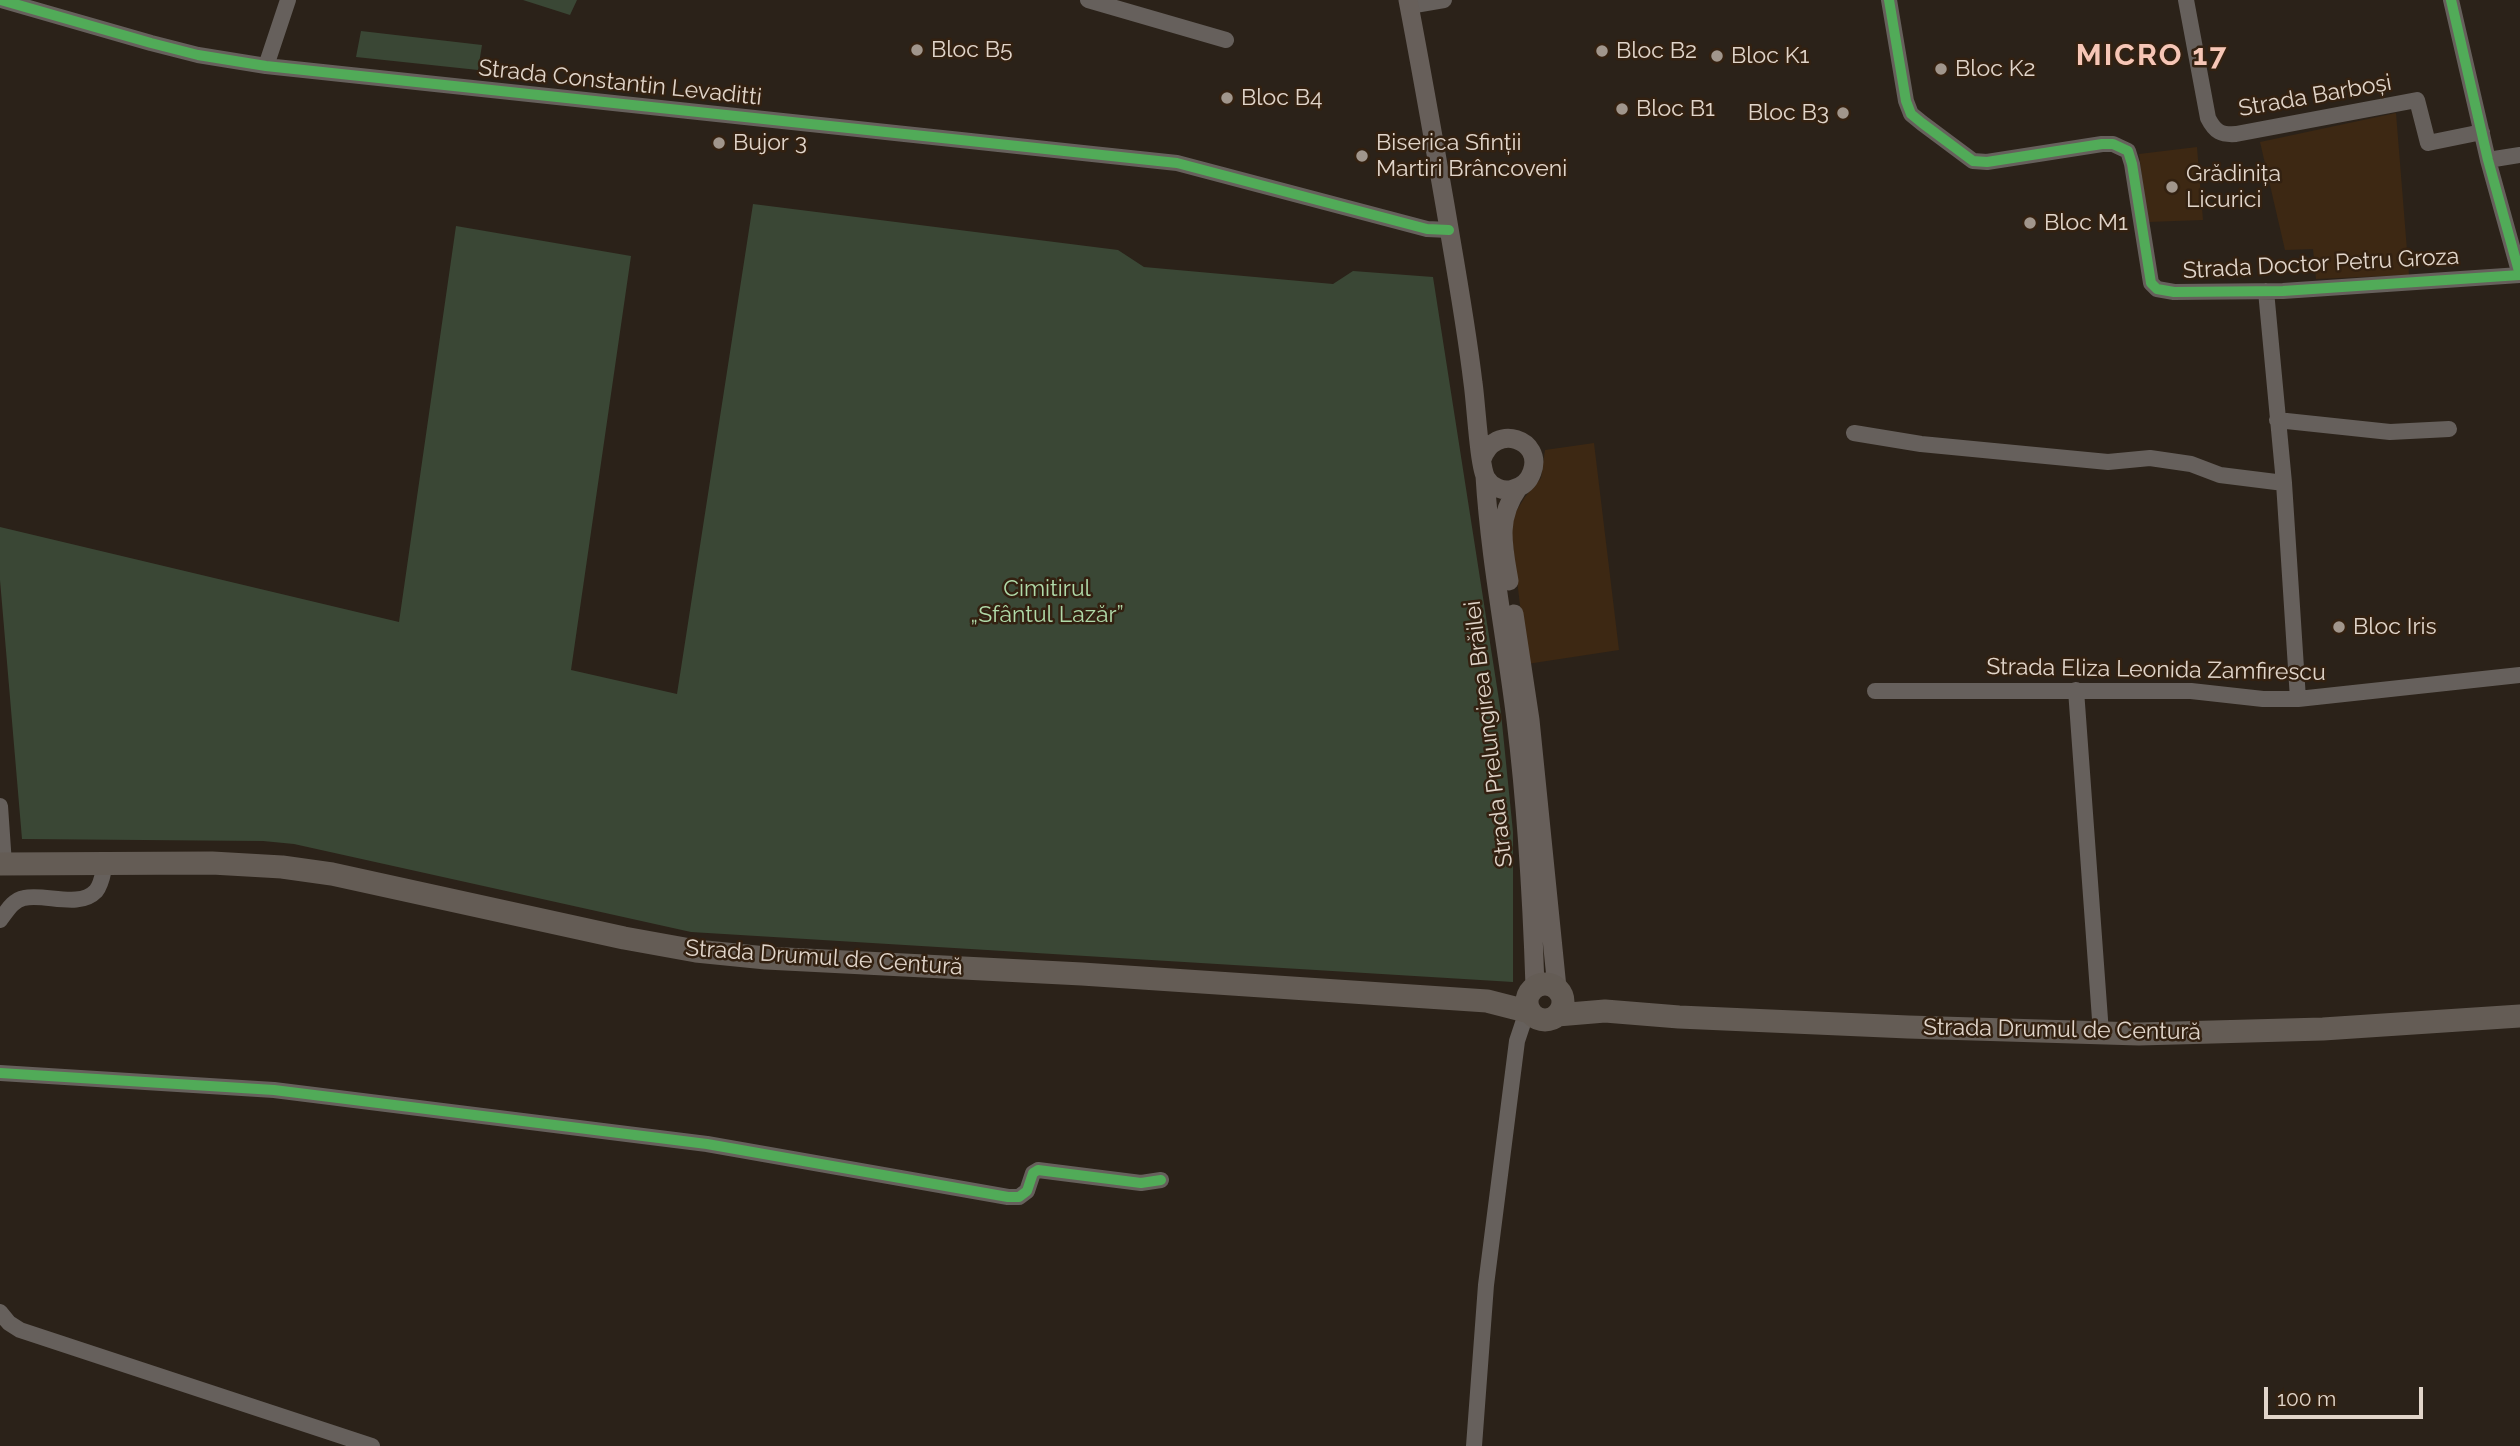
<!DOCTYPE html>
<html>
<head>
<meta charset="utf-8">
<style>
	body { margin:0 }
	#map { position:relative; width:2520px; height:1446px; overflow:hidden; background:#2b2219; font-family:Raleway,sans-serif }
	canvas { display:block }
	.scale { position:absolute; left:2264px; top:1387px; width:159px; height:32px; box-sizing:border-box; border:4px solid #e1d5ca; border-top:0; padding-left:9px; font-size:21px; line-height:24px; white-space:nowrap; color:#e1d5ca; -webkit-text-stroke:5px #332111; paint-order:stroke }
</style>
</head>
<body>
<div id="map">
<canvas width="2520" height="1446"></canvas>
<div class="scale">100 m</div>
</div>
<script>
const g = document.querySelector('canvas').getContext('2d');
g.lineJoin = 'round';
function fill(path, color) {
  g.fillStyle = color;
  g.fill(path, 'evenodd');
}
function stroke(path, color, width, dash) {
  g.strokeStyle = color;
  g.lineWidth = width;
  g.lineCap = dash ? 'butt' : 'round';
  g.setLineDash(dash || []);
  g.stroke(path);
}
function write(font, color, halo, rows, align = 'center') {
  g.font = font + ' Raleway,sans-serif';
  g.lineWidth = 5;
  g.setLineDash([]);
  g.textBaseline = 'middle';
  g.strokeStyle = halo;
  g.fillStyle = color;
  for (const [text, x, y, turn = 0] of rows) {
    g.save();
    g.translate(x, y);
    g.rotate((+turn || 0) * Math.PI / 180);
    g.textAlign = isNaN(turn) ? turn : align;
    if (halo) g.strokeText(text, 0, 0);
    g.fillText(text, 0, 0);
    g.restore();
  }
}
fill(new Path2D(`
	M2396,113l13,162 -93,4 -3,-30 -28,1 -25,-108z
	M2197,147l6,73 -55,2 -9,-68z
	M1594,443l25,207 -92,14 -17,-143 15,-24 16,-19 4,-28z`), '#3d2813');
fill(new Path2D(`
	M523,0h54l-7,15z
	M361,31l121,14 -4,25 -122,-13z
	M753,204l365,46 26,17 189,17 20,-13 80,6 68,436 12,119v150l-822,-50 -397,-88 -31,-3 -241,-2 -22,-259v-53l399,95 57,-396 175,30 -60,414 106,24z`), '#3a4735');
stroke(new Path2D(`
	M1,0l150,43 47,12 68,11 911,97 250,66 22,1
	M1088,0l138,40
	M1889,0l17,101 5,13 11,9 51,38 14,1 115,-18h11l15,7 4,13 19,119 6,6 17,3 109,-1 237,-16 -32,-115 -37,-160
	M2186,0l22,118c7,14 13,17 28,16l181,-34 11,43 54,-11
	M1409,6l35,-6
	M266,66l22,-66
	M2488,160l32,-5
	M2266,291l18,192 14,216
	M2277,420l113,12 59,-3
	M1854,433l67,11 187,18 42,-4 41,6 29,11 64,8
	M2076,690l25,343
	M1875,691h316l72,8h35l222,-24
	M0,806l4,58
	M0,920c7,-9 13,-20 24,-22 21,-5 55,11 72,-7 6,-7 7,-19 9,-27
	M0,1073l274,17 433,54 301,53h11l8,-6 6,-18 5,-3 103,13 20,-3
	M0,1312l9,11 11,7 352,116
	M1474,1446l12,-161 31,-244 6,-18 7,-11`), '#66605c', 16);
stroke(new Path2D(`
	M1408,0c13,68 25,136 37,205 10,59 21,119 28,178 3,19 6,83 13,95 5,9 17,14 27,11 9,-2 16,-8 19,-17 12,-32 -37,-50 -50,-13
	M1485,476c5,82 21,162 31,244 11,89 16,177 19,266
	M1509,581c-6,-35 -13,-62 9,-93
	M1514,614l16,106 27,268`), '#675f5a', 19);
stroke(new Path2D(`
	M0,864l212,-1 70,4 50,7 292,64 72,13 70,7 316,16 405,27 43,11
	M1527 1002a18 18 0 1 1 36 0a18 18 0 1 1-36 0Z
	M1557,1015l48,-4 74,6 229,10 231,7 184,-5 197,-13`), '#645c55', 23);
stroke(new Path2D(`
	M1,0l150,43 47,12 68,11 911,97 250,66 22,1
	M1889,0l17,101 5,13 11,9 51,38 14,1 115,-18h11l15,7 4,13 19,119 6,6 17,3 109,-1 237,-16 -32,-115 -37,-160
	M0,1073l274,17 433,54 301,53h11l8,-6 6,-18 5,-3 103,13 20,-3`), '#51ab58', 10);
for (const [x, y, r, color] of [
	[917,50,7,"#a1968c"],
	[1602,51,7,"#a1968c"],
	[1717,56,7,"#a1968c"],
	[1941,69,7,"#a1968c"],
	[1227,98,7,"#a1968c"],
	[1622,109,7,"#a1968c"],
	[1843,113,7,"#a1968c"],
	[719,143,7,"#a1968c"],
	[1362,156,7,"#a1968c"],
	[2172,187,7,"#a1968c"],
	[2030,223,7,"#a1968c"],
	[2339,627,7,"#a1968c"]
]) {
  const dot = new Path2D();
  dot.arc(x, y, r, 0, 2 * Math.PI);
  g.fillStyle = color;
  g.fill(dot);
  stroke(dot, '#332111', 2.5);
}
write('23px', '#e1d5ca', '#332111', [
	["Bloc B5",931,50],
	["Bloc B2",1616,51],
	["Bloc K1",1731,56],
	["Bloc K2",1955,69],
	["Bloc B4",1241,98],
	["Bloc B1",1636,109],
	["Bloc B3",1829,113,"right"],
	["Bujor 3",733,143],
	["Biserica Sfinții",1376,143],
	["Martiri Brâncoveni",1376,169],
	["Grădinița",2186,174],
	["Licurici",2186,200],
	["Bloc M1",2044,223],
	["Bloc Iris",2353,627]
], 'left');
write('23px', '#e1d5ca', '#332111', [
	["Strada Constantin Levaditti",620,83,6],
	["Strada Barboși",2315,96,-10],
	["Strada Doctor Petru Groza",2321,264,-3],
	["Strada Eliza Leonida Zamfirescu",2156,670,1],
	["Strada Prelungirea Brăilei",1489,734,-97],
	["Strada Drumul de Centură",824,958,4],
	["Strada Drumul de Centură",2062,1030,1]
]);
write('23px', '#b0daa9', '#332111', [
	["Cimitirul",1047,589],
	["„Sfântul Lazăr”",1047,615]
]);
g.letterSpacing = '2px';
write('bold 30px', '#f6c6b6', '#332111', [
	["MICRO 17",2152,56]
]);
g.letterSpacing = '0px';
</script>
</body>
</html>
